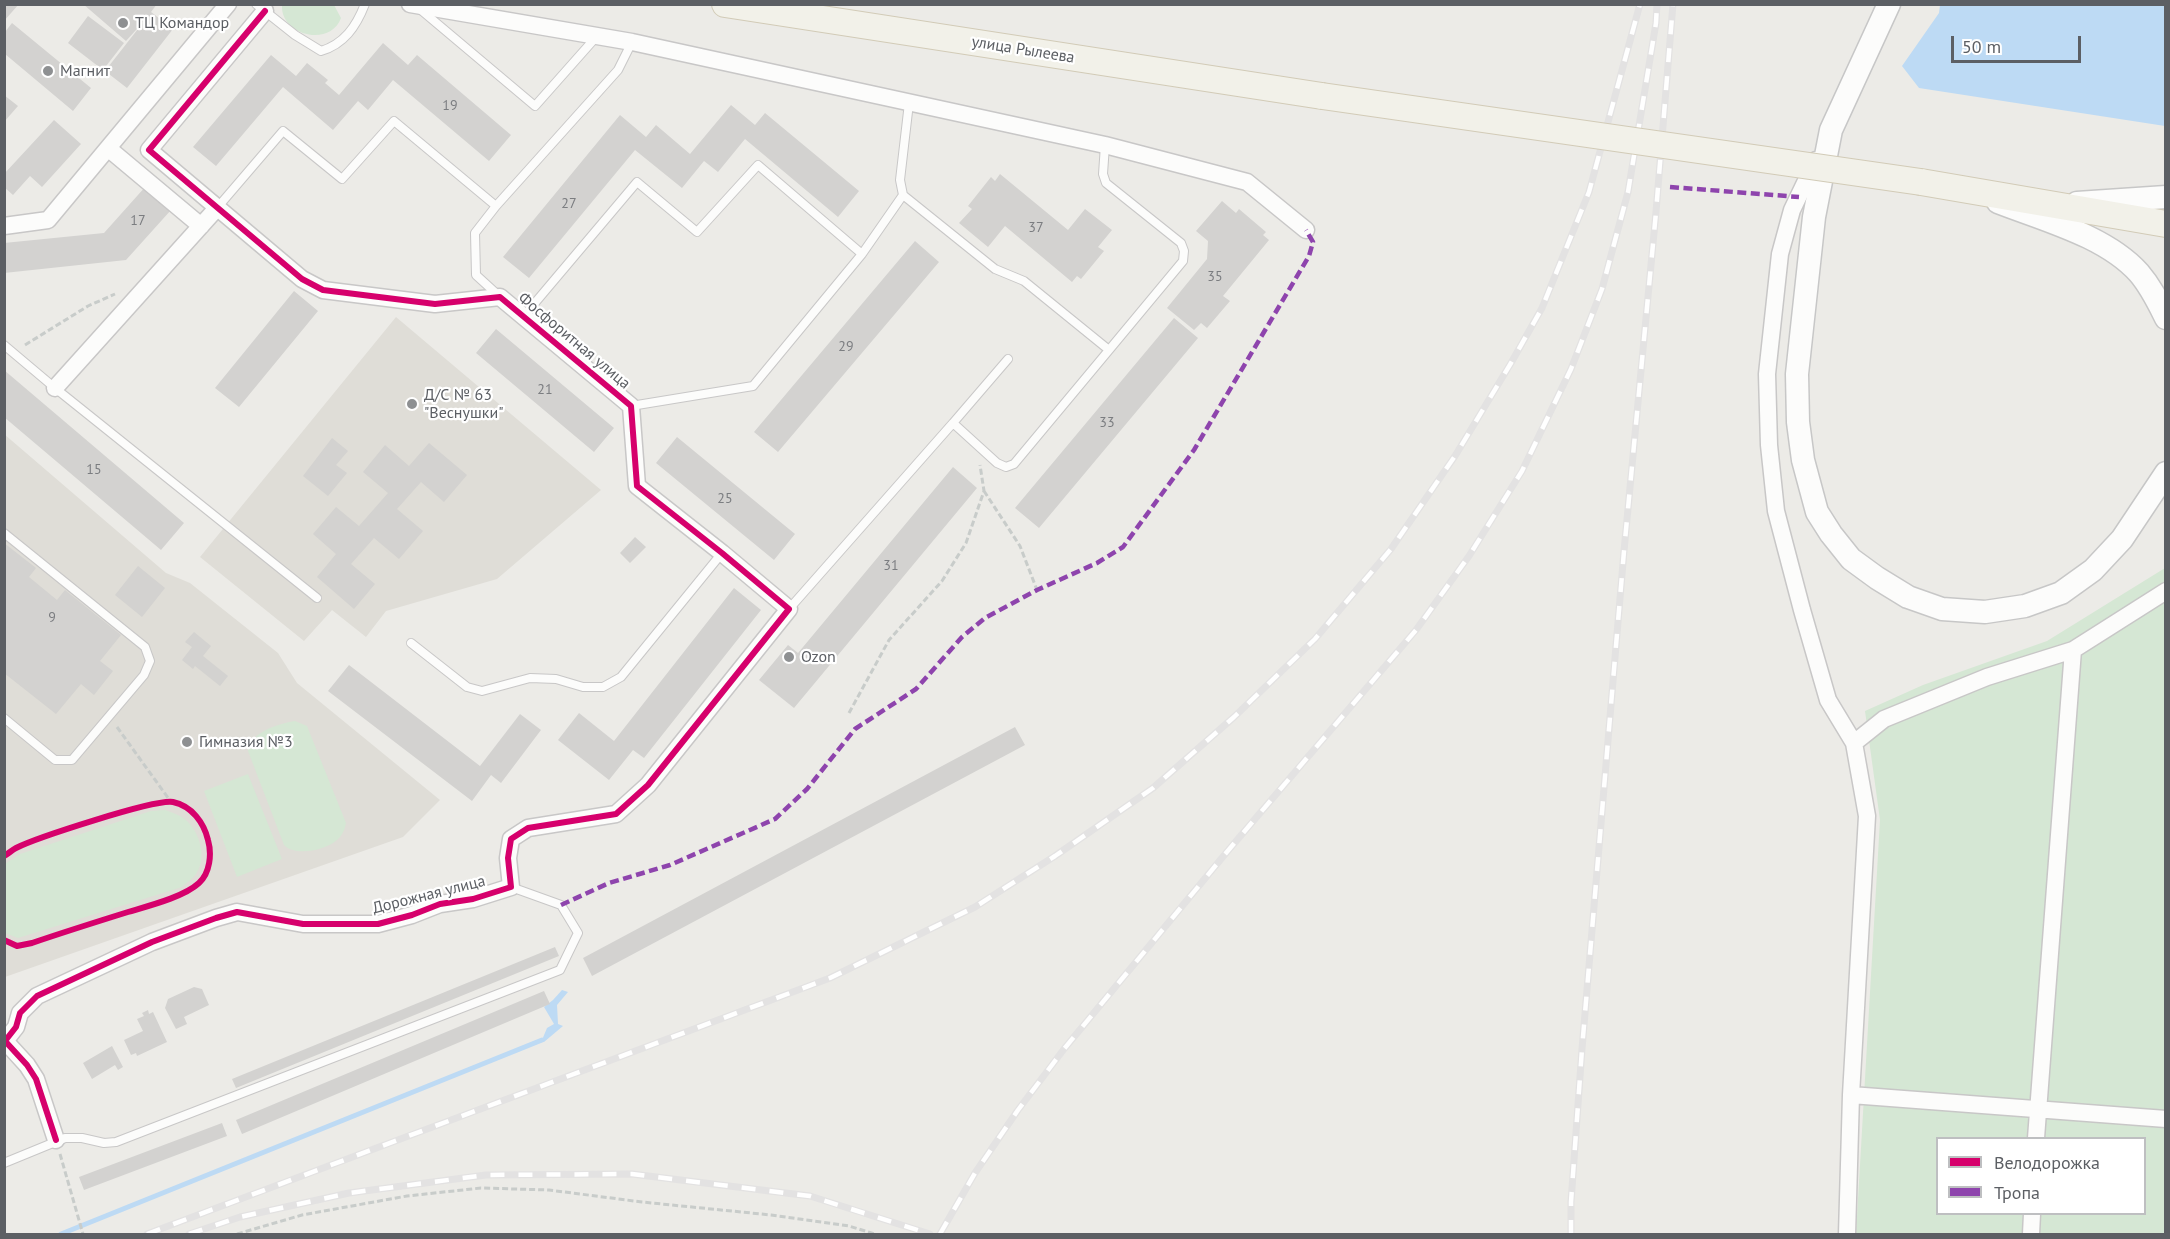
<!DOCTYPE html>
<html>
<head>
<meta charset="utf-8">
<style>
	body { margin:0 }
	#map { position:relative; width:2170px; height:1239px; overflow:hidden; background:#ecebe7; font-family:"PT Sans",sans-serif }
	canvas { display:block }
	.frame { position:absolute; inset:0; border:6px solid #5c5f64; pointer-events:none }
	.legend { position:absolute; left:1936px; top:1137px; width:210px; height:78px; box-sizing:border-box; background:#fff; border:2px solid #bebfc1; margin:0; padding:8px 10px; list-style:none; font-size:18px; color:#5c5f64 }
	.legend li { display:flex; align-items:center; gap:12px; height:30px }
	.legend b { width:30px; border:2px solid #bebfc1 }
	.scale { position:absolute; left:1951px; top:36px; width:130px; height:27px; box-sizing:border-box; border:3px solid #5c5f64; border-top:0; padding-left:8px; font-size:18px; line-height:21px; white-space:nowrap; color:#5c5f64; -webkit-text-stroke:4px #fff; paint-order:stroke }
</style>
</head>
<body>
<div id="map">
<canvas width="2170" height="1239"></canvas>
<div class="frame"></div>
<ul class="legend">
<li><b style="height:8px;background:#d6006c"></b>Велодорожка</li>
<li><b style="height:8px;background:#8e44ad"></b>Тропа</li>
</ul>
<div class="scale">50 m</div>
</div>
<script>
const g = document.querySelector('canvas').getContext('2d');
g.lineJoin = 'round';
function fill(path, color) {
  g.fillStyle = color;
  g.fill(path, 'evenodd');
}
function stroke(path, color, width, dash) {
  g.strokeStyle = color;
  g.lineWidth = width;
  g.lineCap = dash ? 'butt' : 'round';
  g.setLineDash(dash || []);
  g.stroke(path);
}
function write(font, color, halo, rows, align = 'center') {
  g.font = font + ' "PT Sans",sans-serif';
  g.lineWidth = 4.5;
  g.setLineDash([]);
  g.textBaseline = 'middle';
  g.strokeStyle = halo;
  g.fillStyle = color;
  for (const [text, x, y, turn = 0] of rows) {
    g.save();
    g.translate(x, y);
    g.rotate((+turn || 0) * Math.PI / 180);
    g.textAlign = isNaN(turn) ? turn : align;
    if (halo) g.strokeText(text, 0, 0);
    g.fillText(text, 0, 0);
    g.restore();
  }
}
fill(new Path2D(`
	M396,317l205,173 -104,89 -111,32 -20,26 -34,-27 -28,31 -104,-84z
	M4,434l162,139 24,10 88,70 19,30 143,117 -37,37 -398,140z`), '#dfddd7');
fill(new Path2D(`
	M282,5h52l7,13c-11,30 -61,17 -59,-13z
	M2165,568v666h-309l24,-414 -15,-109 58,-26 124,-44zM1938,1138h206v76h-206z
	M295,721l12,5 39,97c-1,6 -4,13 -9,17 -11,10 -42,17 -53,5l-36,-94c2,-19 30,-27 47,-30z
	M248,774l34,85 -45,18 -33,-86z
	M165,810c8,3 16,5 22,11 13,12 20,37 9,53 -3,5 -10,9 -14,13l-164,51 -13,-5v-69l15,-10 131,-43z`), '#d5e7d4');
fill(new Path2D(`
	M1940,5h225v121l-246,-38 -17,-22 37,-53z
	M562,990l6,2 -11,13 1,19 5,2 -19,16 -2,-2 5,-12 7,-4 -10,-17 9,-7z`), '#bddaf4');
stroke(new Path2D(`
	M61,1234l481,-194`), '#bddaf4', 5);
fill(new Path2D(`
	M4,4h15l-15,17z
	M83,4h74l-6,8 22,17 -46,59 -22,-17 40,-51 -19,21z
	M88,16l36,27 -21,27 -35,-27z
	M12,23l79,65 -18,23 -68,-57v-22z
	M383,43l25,22 9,-10 94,80 -22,26 -96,-81 -25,30 -10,-9 -25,29 -50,-43 -67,79 -23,-19 78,-92 25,21 11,-13 21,17 -3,3 14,12z
	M4,95l14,11 -14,16z
	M731,105l24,20 10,-12 94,78 -21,26 -93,-78 -27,33 -14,-11 -22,27 -47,-38 -106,128 -26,-21 117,-142 26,22 10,-12 34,29z
	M54,120l27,24 -39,43 -12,-11 -17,19 -9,-8v-13z
	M1000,174l68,56 17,-21 27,21 -14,17 6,4 -23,28 -4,-3 -5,6 -67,-56 -17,21 -29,-24 13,-14 -4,-3 23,-29 4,4z
	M146,186l25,24 -45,50 -122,13v-30l100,-10z
	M1222,201l14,12 3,-4 27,23 -3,3 6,5 -46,56 7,5 -23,27 -6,-5 -7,7 -27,-22 40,-49 1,-18 -12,-10z
	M915,241l24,21 -161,190 -24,-20z
	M294,291l24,20 -79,96 -24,-19z
	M1174,318l24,20 -159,190 -24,-20z
	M496,329l118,99 -20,24 -118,-99z
	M4,370l180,153 -23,27 -157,-133z
	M677,437l118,97 -21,26 -118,-97z
	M332,438l16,13 -12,14 11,8 -19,23 -25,-20z
	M429,443l38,32 -23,27 -23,-20 -24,27 26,22 -24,28 -25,-21 -23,26 24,20 -21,25 -37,-32 19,-23 -23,-20 23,-27 23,19 29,-33 -25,-21 22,-27 24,21z
	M953,467l24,21 -183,220 -35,-28 29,-35 10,8z
	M635,537l11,10 -16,16 -10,-10z
	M4,543l32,25 -7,9 28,23 8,-10 56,45 -21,26 13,10 -19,24 -13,-11 -25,30 -52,-41z
	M138,566l27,22 -23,29 -27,-22z
	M734,588l27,22 -117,148 -11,-8 -24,30 -51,-40 21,-27 35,28z
	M194,632l17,14 -8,10 25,20 -8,10 -25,-20 -2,3 -11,-9 10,-13 -7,-5z
	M349,665l131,101 40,-52 21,16 -40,53 -10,-8 -19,26 -144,-110z
	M1015,727l10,18 -433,231 -9,-18z
	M555,947l4,9 -323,132 -4,-9z
	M194,987l8,2 7,16 -25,12 3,7 -11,5 -11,-21 3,-9z
	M544,991l6,13 -308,130 -6,-14z
	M148,1010l1,4 4,-2 14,30 -30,14 -1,-3 -5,2 -7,-15 19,-9 -6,-12 7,-3 -2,-3z
	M112,1046l11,21 -5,3 -3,-5 -23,14 -9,-16z
	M222,1123l5,13 -143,54 -5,-13z`), '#d3d2d0');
const lane = new Path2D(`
	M256,4l39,31 26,16c23,-7 35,-24 44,-47
	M421,10l114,96 62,-70
	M909,103l-9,77 3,15 92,74 29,12 85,69 74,-89 1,-10 -3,-8 -75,-60 -3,-9 2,-29
	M496,206l-21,27 1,42 23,21
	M217,208l66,-77 59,48 52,-58 102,85 122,-136 14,-28
	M523,317l114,-135 60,50 61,-67 104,89
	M4,345l51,43 262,210
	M631,406l122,-20 109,-132 41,-59
	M953,423l55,-64
	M4,533l141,114 5,14 -6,14 -72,85h-17l-51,-42
	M789,609l164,-186 44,40 9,4 8,-3 95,-114
	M411,643l56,44 15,4 48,-13 26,1 27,8h20l18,-10 101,-124
	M4,1163l61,-25h17l22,5 12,-1 444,-172 18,-37 -17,-28 -50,-18`);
const street = new Path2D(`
	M410,4l222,38 473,103 142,37 59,48
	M109,149l92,77
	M1816,160l-24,50 -12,44 -13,120 2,71 7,66 26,99 26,90 26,43 13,73 -16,279 -4,139
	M4,226l44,-6 180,-216
	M55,388l162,-180
	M1854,743l30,-24 103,-42 86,-27 93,-59
	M1851,1095l315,24
	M2036,1138l37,-488
	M56,1140l-20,-61 -9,-14 -22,-24 11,-14 4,-14 17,-17 115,-54 64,-24 21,-6 66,12h75l34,-9 28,-11 33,-5 38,-12 -3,-29 3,-19 17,-11 88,-14 32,-29 141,-176 -67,-56 -85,-67 -6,-80 -131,-109 -65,7 -112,-14 -21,-11 -153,-129 116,-139
	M2031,1234l1,-20`);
const secondary = new Path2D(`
	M1889,4l-58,126 -17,87 -17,157 1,48 5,38 14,52 14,22 20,25 26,19 31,19 34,12 43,3 40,-6 36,-13 32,-23 29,-31 44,-66
	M1998,202c46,18 108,34 141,71 12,14 19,29 27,45
	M2077,203l89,-6`);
const primary = new Path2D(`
	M725,4l597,92
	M1921,182l245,42`);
stroke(lane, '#c8c7c7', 10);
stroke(street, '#c8c7c7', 19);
stroke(secondary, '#c7c7c7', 25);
stroke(primary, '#d2cbb7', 28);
stroke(new Path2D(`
	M25,345l63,-39 27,-12
	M984,491l36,55 17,44
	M849,713l40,-73 53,-59 24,-38 18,-52 -4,-26
	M117,727l54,75
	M60,1154l23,80
	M237,1234l65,-19 105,-19 74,-8 68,2 93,12 129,13 78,11 26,8`), '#c8ccca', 3, [6, 3]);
stroke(lane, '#fcfcfb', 8);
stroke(street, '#fcfcfb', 16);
stroke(secondary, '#fcfcfb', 22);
stroke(primary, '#f2f1e9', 26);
const rail = new Path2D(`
	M147,1234l683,-256 145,-71 80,-51 98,-68 81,-71 81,-78 76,-90 64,-93 56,-93 31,-55 47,-116 51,-188
	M189,1234l51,-17 109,-24 137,-18 146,-1 178,22 120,38
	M940,1234l35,-61 43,-63 46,-61 162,-196 190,-223 53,-74 53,-85 49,-102 31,-80 26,-97 28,-169 1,-19
	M1571,1234v-32l11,-153 42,-498 32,-339 17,-208`);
stroke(rail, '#e3e2e2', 7);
stroke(rail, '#fff', 4.5, [14]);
const primaryBridge = new Path2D(`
	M1322,96l599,86`);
stroke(primaryBridge, '#d2cbb7', 28, []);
stroke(primaryBridge, '#f2f1e9', 26);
stroke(new Path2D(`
	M1670,187l129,10
	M561,905l48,-22 61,-18 105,-46 32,-30 48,-60 61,-40 46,-52 23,-19 52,-28 60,-27 26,-16 71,-97 115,-194 4,-14 -7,-12`), '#8e44ad', 4.5, [9, 4.5]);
stroke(new Path2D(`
	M4,856c4,-2 8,-6 12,-8 20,-10 138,-49 157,-46 19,4 31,21 35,38 4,14 2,33 -9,43 -15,14 -51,23 -71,29 -32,10 -64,20 -96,31l-15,3 -13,-6
	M56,1140l-20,-61 -9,-14 -22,-24 11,-14 4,-14 17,-17 115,-54 64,-24 21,-6 66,12h75l34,-9 28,-11 33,-5 38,-12 -3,-29 3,-19 17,-11 88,-14 32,-29 141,-176 -67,-56 -85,-67 -6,-80 -131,-109 -65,7 -112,-14 -21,-11 -153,-129 116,-139`), '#d6006c', 6);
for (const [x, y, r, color] of [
	[123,23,6,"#8e9092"],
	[48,71,6,"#8e9092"],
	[412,404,6,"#8e9092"],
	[789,657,6,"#8e9092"],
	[187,742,6,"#8e9092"]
]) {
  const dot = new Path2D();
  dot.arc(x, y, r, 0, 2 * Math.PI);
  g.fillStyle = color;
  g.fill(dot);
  stroke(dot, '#fff', 2);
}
write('14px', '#7b7d80', null, [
	["19",450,106],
	["27",569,204],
	["17",138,221],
	["37",1036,228],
	["35",1215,277],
	["29",846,347],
	["21",545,390],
	["33",1107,423],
	["15",94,470],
	["25",725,499],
	["31",891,566],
	["9",52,618]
]);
write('16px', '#5c5f64', '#fff', [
	["ТЦ Командор",135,23],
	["Магнит",60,71],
	["Д/С № 63",424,395],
	["\"Веснушки\"",424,413],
	["Ozon",801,657],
	["Гимназия №3",199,742]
], 'left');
write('16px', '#5c5f64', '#fff', [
	["улица Рылеева",1023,50,9],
	["Фосфоритная улица",574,341,40],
	["Дорожная улица",429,895,-14]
]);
</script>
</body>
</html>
